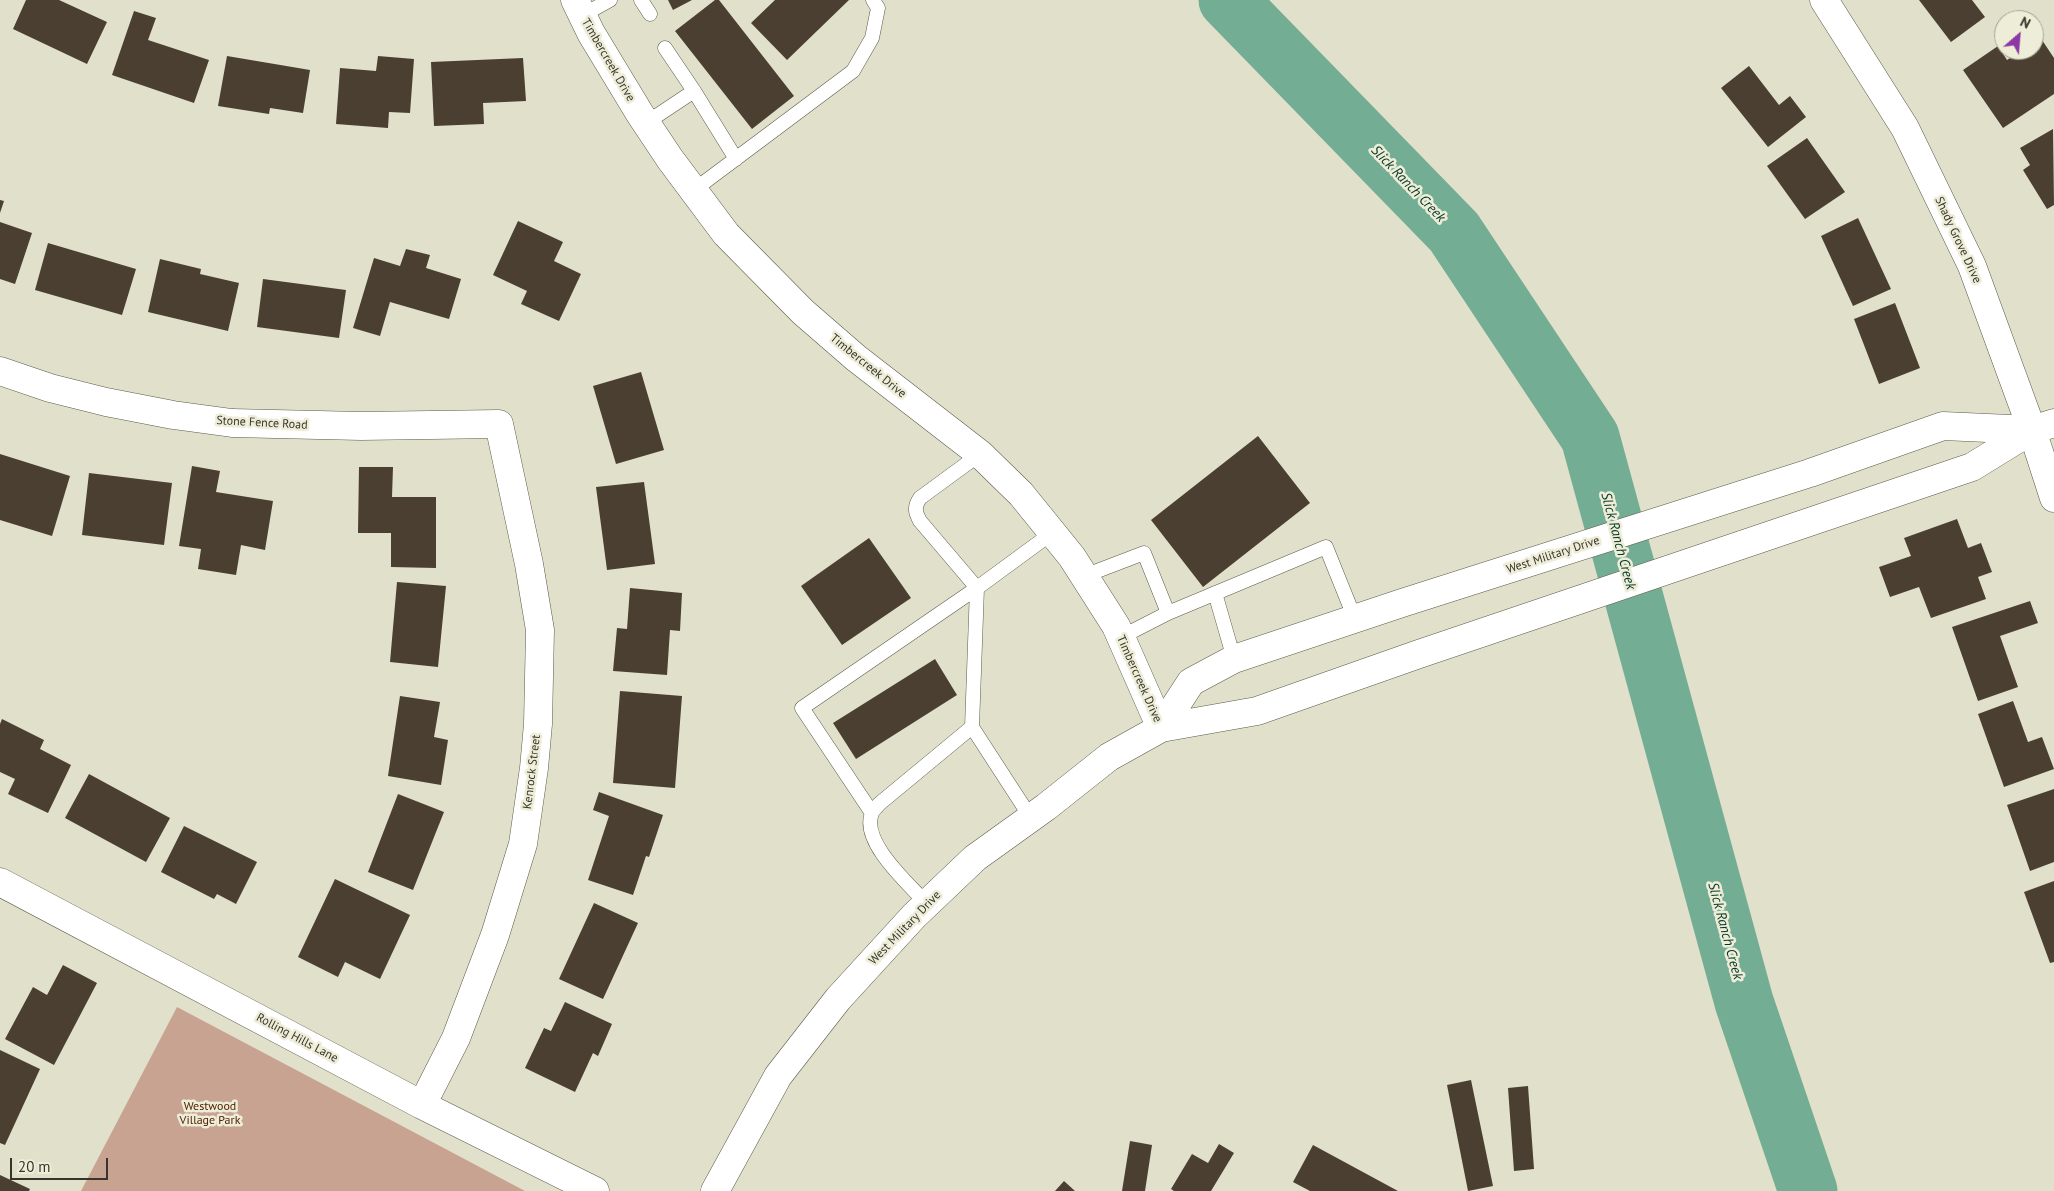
<!DOCTYPE html>
<html>
<head>
<meta charset="utf-8">
<style>
	body { margin:0 }
	#map { position:relative; width:2054px; height:1191px; overflow:hidden; background:#e1e0cb; font-family:"PT Sans",sans-serif }
	canvas { display:block }
	.north { position:absolute; left:1994px; top:10px; width:50px; height:50px; box-sizing:border-box; background:#eeedd8; border:1px solid #a4a393; border-radius:50%; rotate:27deg; font-size:14px; font-weight:700; line-height:20px; text-align:center; color:#35352c }
	.north::after { content:''; display:block; margin:auto; width:18px; height:22px; background:#8e38a5; clip-path:polygon(50% 0,100% 100%,50% 72%,0 100%) }
	.scale { position:absolute; left:10px; top:1158px; width:98px; height:22px; box-sizing:border-box; border:2px solid #35352c; border-top:0; padding-left:6px; font-size:15px; line-height:18px; white-space:nowrap; color:#35352c; -webkit-text-stroke:4px #eeedd8; paint-order:stroke }
</style>
</head>
<body>
<div id="map">
<canvas width="2054" height="1191"></canvas>
<div class="north">N</div>
<div class="scale">20 m</div>
</div>
<script>
const g = document.querySelector('canvas').getContext('2d');
g.lineJoin = 'round';
function fill(path, color) {
  g.fillStyle = color;
  g.fill(path, 'evenodd');
}
function stroke(path, color, width, dash) {
  g.strokeStyle = color;
  g.lineWidth = width;
  g.lineCap = dash ? 'butt' : 'round';
  g.setLineDash(dash || []);
  g.stroke(path);
}
function write(font, color, halo, rows, align = 'center') {
  g.font = font + ' "PT Sans",sans-serif';
  g.lineWidth = 5;
  g.setLineDash([]);
  g.textBaseline = 'middle';
  g.strokeStyle = halo;
  g.fillStyle = color;
  for (const [text, x, y, turn = 0] of rows) {
    g.save();
    g.translate(x, y);
    g.rotate((+turn || 0) * Math.PI / 180);
    g.textAlign = isNaN(turn) ? turn : align;
    if (halo) g.strokeText(text, 0, 0);
    g.fillText(text, 0, 0);
    g.restore();
  }
}
fill(new Path2D(`
	M177,1007l348,184h-444z`), '#c8a392');
stroke(new Path2D(`
	M1228,0l226,232 136,205 154,565 64,189`), '#73ad94', 59);
fill(new Path2D(`
	M26,0h33l48,22 -20,42 -74,-35z
	M668,0h24l-19,10z
	M715,0h4l75,96 -42,33 -77,-98z
	M775,0h74l-62,60 -36,-37z
	M1919,0h53l13,17 -34,25z
	M134,11l22,7 -8,22 61,20 -15,43 -82,-28z
	M2040,37l14,21v36l-51,34 -40,-58 35,-24 9,14 15,-10h12v-9z
	M227,56l83,14 -7,43 -33,-5 -1,6 -51,-8z
	M378,56l36,3 -4,54 -21,-1 -1,16 -52,-4 4,-56 36,3z
	M523,58l3,43 -43,2 1,21 -50,2 -3,-64z
	M1749,66l30,39 11,-9 16,21 -38,30 -47,-59z
	M2053,129l1,76 -7,4 -24,-39 7,-5 -10,-17z
	M1807,138l38,54 -40,27 -38,-53z
	M0,200l4,1 -4,12z
	M1858,218l33,71 -38,17 -32,-70z
	M518,221l45,21 -9,19 27,13 -22,47 -38,-17 6,-13 -34,-16z
	M0,222l32,11 -17,51 -15,-5z
	M48,243l88,26 -14,46 -87,-25z
	M406,249l24,6 -4,13 35,11 -12,40 -59,-17 -10,34 -27,-8 21,-70 26,8z
	M160,259l41,10 -1,5 39,9 -11,48 -80,-19z
	M263,279l83,11 -7,48 -82,-11z
	M1895,303l25,65 -41,16 -25,-65z
	M641,372l23,78 -48,14 -23,-78z
	M1258,436l52,67 -107,84 -52,-67z
	M0,454l70,22 -18,60 -52,-16z
	M192,466l28,5 -4,21 57,9 -8,49 -24,-5 -5,30 -38,-6 3,-20 -22,-3z
	M359,467h34l-1,30h44v71l-45,-1v-34h-33z
	M89,473l83,10 -8,62 -82,-10z
	M644,482l11,82 -48,6 -11,-83z
	M1957,519l11,29 13,-5 11,29 -14,5 8,22 -55,19 -12,-31 -29,10 -11,-30 32,-11 -7,-18z
	M869,538l42,60 -69,47 -41,-59z
	M397,582l49,4 -8,81 -48,-5z
	M630,588l52,5 -2,38 -10,-1 -3,45 -54,-4 4,-43 10,1z
	M2030,601l8,22 -38,13 18,51 -40,14 -26,-74z
	M935,659l22,36 -101,64 -23,-36z
	M620,691l62,5 -7,92 -62,-5z
	M400,696l40,6 -6,35 14,3 -7,45 -53,-9z
	M2013,701l15,41 14,-5 12,32 -50,18 -26,-73z
	M2,719l42,21 -4,9 31,16 -23,48 -40,-19 7,-15 -15,-7v-48z
	M89,774l81,44 -24,44 -81,-44z
	M2054,789v73l-24,9 -23,-66z
	M599,792l64,23 -14,42 -3,-1 -13,39 -45,-15 21,-64 -16,-6z
	M398,794l46,18 -31,78 -45,-18z
	M184,826l73,36 -21,42 -19,-10 -3,5 -53,-27z
	M335,879l75,36 -30,64 -35,-17 -7,15 -40,-20z
	M2054,881v81l-4,1 -26,-71z
	M594,903l44,20 -35,76 -44,-20z
	M63,965l34,18 -43,82 -49,-26 28,-52 14,8z
	M565,1002l47,22 -14,32 -5,-3 -18,39 -50,-24 19,-40 7,3z
	M0,1050l40,19 -35,76 -5,-2z
	M1471,1080l22,106 -25,5 -21,-106z
	M1528,1086l6,83 -20,2 -6,-83z
	M1130,1141l22,4 -7,46h-23z
	M1219,1144l15,9 -23,38h-37l-3,-2 21,-35 16,9z
	M1313,1145l85,46h-88l-17,-9z
	M0,1175l30,14 -1,2h-29z
	M1064,1181l11,10h-20z`), '#4a3f31');
const service = new Path2D(`
	M641,0l9,14
	M583,15l27,-15
	M665,48l29,43
	M646,123l48,-32 42,68
	M694,190l159,-119 19,-33 6,-30 -5,-8
	M980,454l-60,44c-6,9 -5,14 0,23l57,67 75,-55
	M1084,576l60,-23 24,60 -47,24
	M977,588l-5,139 59,91
	M1215,593l19,66
	M1168,613l158,-66 29,72
	M872,813l-70,-105 175,-120
	M927,904c-17,-19 -67,-62 -55,-91 1,-3 5,-6 7,-9l93,-77`);
const minor = new Path2D(`
	M0,371l50,17 56,14 67,13 59,8 129,3 138,-2 30,140 11,66 -2,94 -4,44 -11,76 -28,91 -39,103 -34,67
	M0,882l422,223 173,86`);
const tertiary = new Path2D(`
	M575,0l16,33 49,81 30,45 56,75 77,78 53,46 124,96 41,40 51,63 44,69 45,102
	M1824,0l81,128 67,138 60,164 22,68`);
const secondary = new Path2D(`
	M1161,728l30,-46 43,-23 168,-56 408,-130 133,-47 89,4
	M715,1191l63,-115 60,-77 76,-83 61,-58 71,-51 63,-50 52,-29 96,-17 162,-57 553,-187 60,-37 22,-7`);
stroke(service, '#5c5b49', 15);
stroke(minor, '#5c5b49', 29);
stroke(tertiary, '#5c5b49', 29);
stroke(secondary, '#5c5b49', 29);
stroke(service, '#fff', 14);
stroke(minor, '#fff', 28);
stroke(tertiary, '#fff', 28);
stroke(secondary, '#fff', 28);
write('12px', '#35352c', '#eeedd8', [
	["Timbercreek Drive",608,60,60],
	["Shady Grove Drive",1958,240,65],
	["Timbercreek Drive",868,366,39],
	["Stone Fence Road",262,423,3],
	["West Military Drive",1553,555,-18],
	["Timbercreek Drive",1139,679,66],
	["Kenrock Street",532,772,-83],
	["West Military Drive",905,928,-46],
	["Rolling Hills Lane",297,1038,28]
]);
write('12px', '#512105', '#eeedd8', [
	["Westwood",210,1107],
	["Village Park",210,1121]
]);
write('italic 14px', '#043827', '#eeedd8', [
	["Slick Ranch Creek",1408,184,46],
	["Slick Ranch Creek",1618,541,75],
	["Slick Ranch Creek",1725,931,75]
]);
</script>
</body>
</html>
